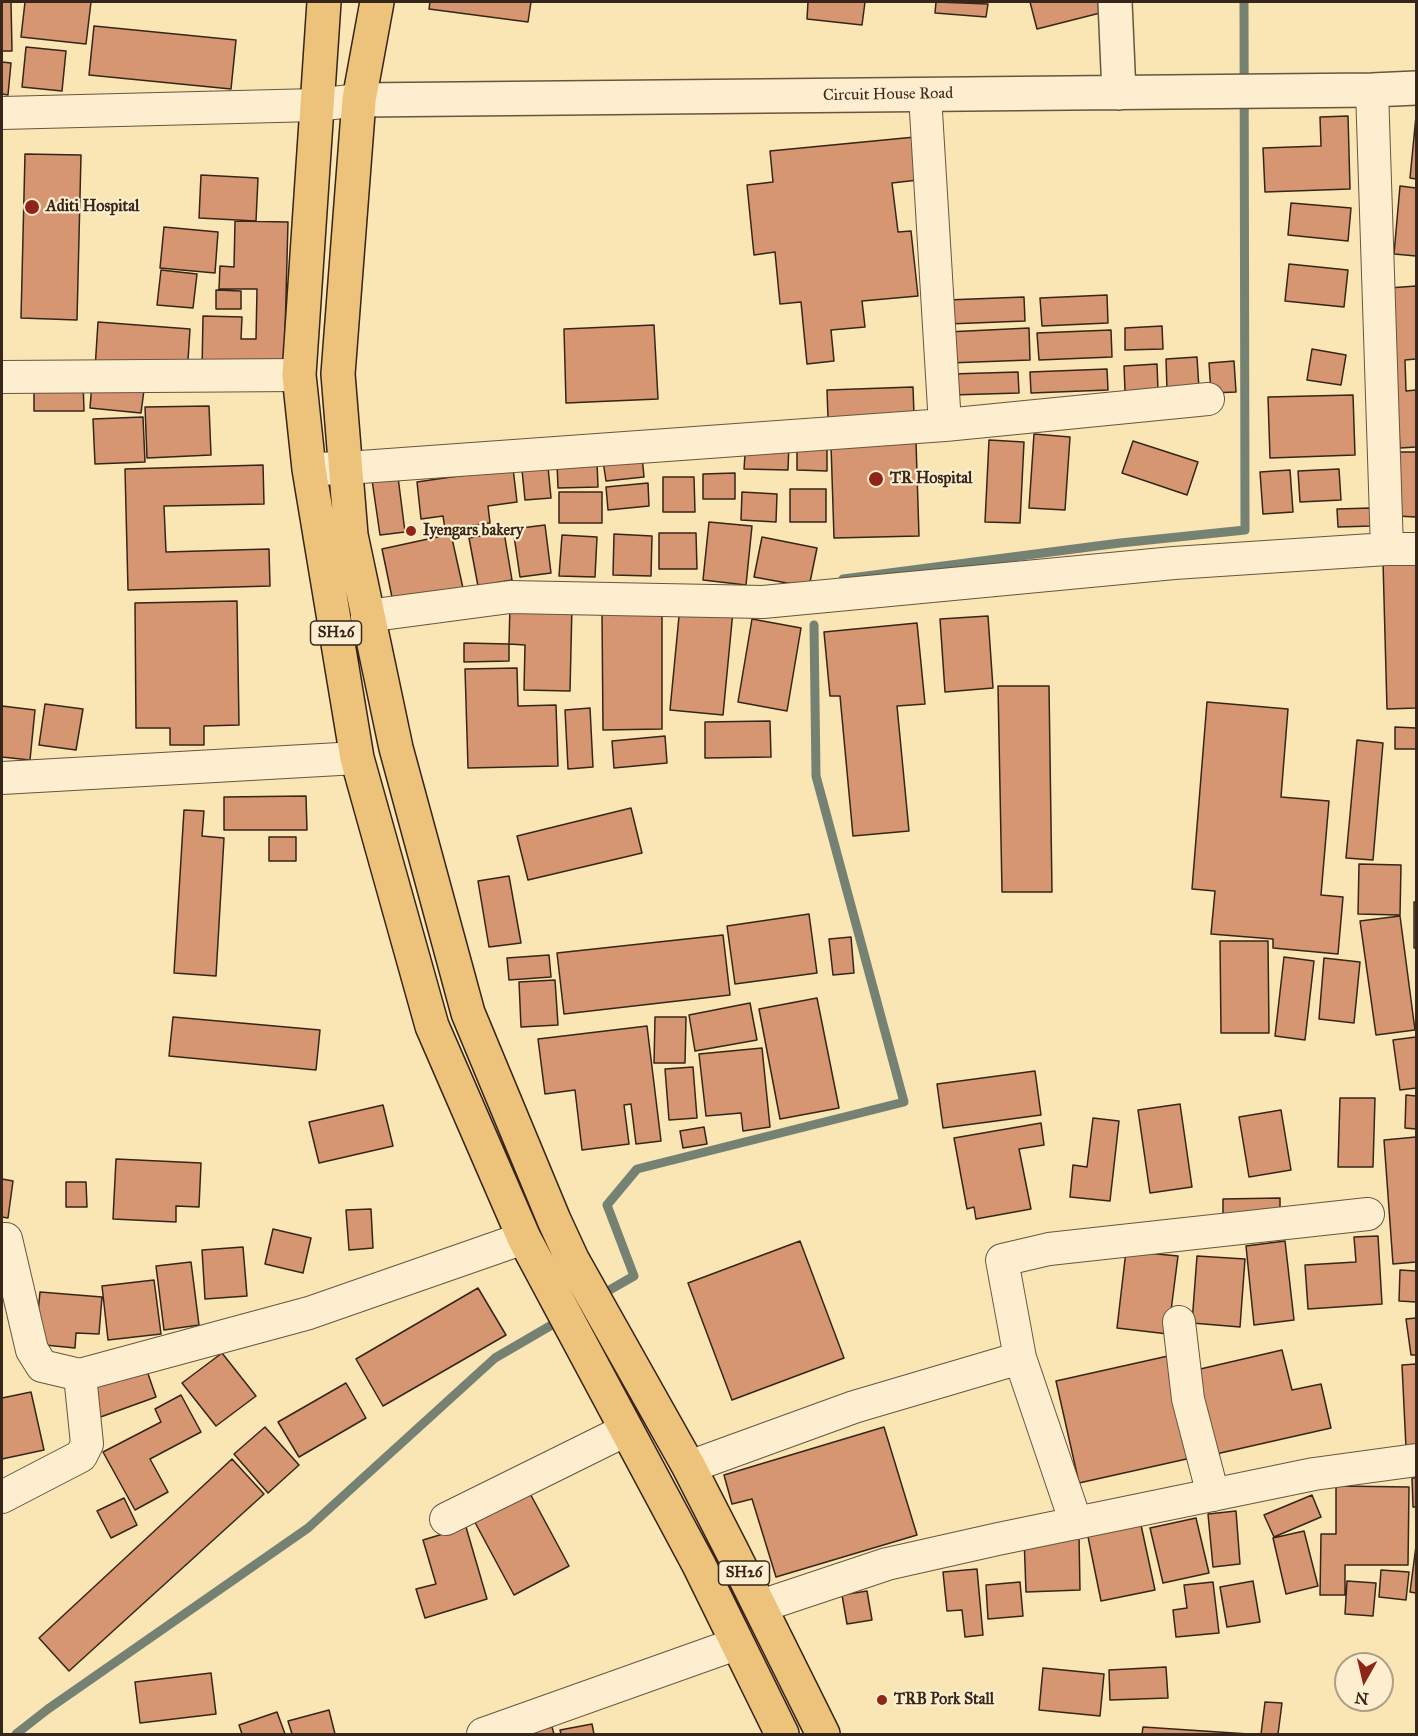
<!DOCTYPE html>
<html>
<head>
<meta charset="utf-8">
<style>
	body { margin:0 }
	#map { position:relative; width:1418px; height:1736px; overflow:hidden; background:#fae5b4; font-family:"IM FELL Great Primer",serif }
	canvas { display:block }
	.frame { position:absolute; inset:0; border:3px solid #362519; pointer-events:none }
	.north { position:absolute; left:1334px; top:1652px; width:60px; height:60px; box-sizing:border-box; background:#fceece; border:2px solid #ad9e86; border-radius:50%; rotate:188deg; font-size:16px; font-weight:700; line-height:24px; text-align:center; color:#362519 }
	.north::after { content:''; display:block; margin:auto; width:21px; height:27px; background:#8f2418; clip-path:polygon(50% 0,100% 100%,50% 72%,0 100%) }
</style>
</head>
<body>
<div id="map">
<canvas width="1418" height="1736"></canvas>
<div class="frame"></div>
<div class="north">N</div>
</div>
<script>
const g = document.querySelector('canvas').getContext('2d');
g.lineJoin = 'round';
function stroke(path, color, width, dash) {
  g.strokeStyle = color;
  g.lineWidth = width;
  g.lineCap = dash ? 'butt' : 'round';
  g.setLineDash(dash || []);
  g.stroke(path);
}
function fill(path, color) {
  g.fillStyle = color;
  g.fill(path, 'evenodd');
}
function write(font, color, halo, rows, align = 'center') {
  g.font = font + ' "IM FELL Great Primer",serif';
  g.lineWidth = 4.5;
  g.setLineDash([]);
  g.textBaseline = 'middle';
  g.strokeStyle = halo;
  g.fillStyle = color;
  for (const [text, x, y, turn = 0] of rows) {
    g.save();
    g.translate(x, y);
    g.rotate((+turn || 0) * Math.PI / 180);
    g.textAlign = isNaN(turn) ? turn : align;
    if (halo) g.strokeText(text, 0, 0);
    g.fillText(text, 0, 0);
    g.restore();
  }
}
stroke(new Path2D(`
	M843,579l277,-36 125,-13 -1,-528
	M599,1296l35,-20 -27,-71 30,-36 267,-67 -88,-326 -2,-151
	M16,1734l32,-25 260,-181 187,-170 67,-39`), '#748173', 9);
const building = new Path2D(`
	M2,2h9l1,49h-10z
	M25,2h66l-5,42 -65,-7z
	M430,2h101l-3,20 -99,-13z
	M808,2h57l-3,23 -55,-6z
	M936,2l52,2 -2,13 -51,-4z
	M1030,2h76l2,9 -71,18z
	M94,26l142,14 -5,49 -142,-14z
	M26,47l40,4 -4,40 -40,-4z
	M2,62l9,1 -3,32 -6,-1z
	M1348,116l2,73 -85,3 -2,-44 58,-2 -1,-29z
	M1416,116v63l-6,-1z
	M915,137l3,43 -26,3 6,49 13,-1 7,65 -56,5 3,26 -34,3 3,31 -27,3 -6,-62 -21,2 -5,-52 -21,3 -7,-70 26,-3 -3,-31z
	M25,154l56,1 -4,165 -56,-2z
	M201,175l57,3 -2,43 -57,-3z
	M1400,186l16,2v68l-22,-2z
	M1291,203l60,5 -3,33 -60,-6z
	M235,221l53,1 -4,149 -82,-1 1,-54 39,1 -1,22h15l1,-50h-38l1,-23 14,1z
	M164,227l54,5 -3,41 -55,-5z
	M1289,264l59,6 -4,37 -59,-6z
	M161,270l36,4 -4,34 -36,-3z
	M1416,286v73l-11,1 1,31 10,-1v57l-16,1 -11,-160z
	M216,290l25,1v18h-25z
	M1107,295l1,28 -66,3 -2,-28z
	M1024,297l1,24 -77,3 -1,-24z
	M98,322l92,7 -3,47 -92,-7z
	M654,325l4,74 -92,4 -2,-74z
	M1162,326l1,23 -38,1v-22z
	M1029,328l1,32 -82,3 -1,-31z
	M1111,330l1,27 -73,3 -2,-27z
	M1312,349l34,6 -5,30 -34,-5z
	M1197,357l2,32 -32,1 -1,-31z
	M1234,361l2,31 -25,1 -2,-30z
	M1157,364l1,26 -33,1 -1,-25z
	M1107,369l1,21 -77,3 -1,-21z
	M1018,372l1,21 -67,2 -1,-21z
	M83,380l1,31h-50v-30z
	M92,383l52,7 -3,23 -51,-5z
	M913,387l1,28 -86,3 -1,-28z
	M1353,395l2,60 -85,3 -2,-61z
	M209,406l2,49 -64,3 -2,-51z
	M143,417l2,45 -50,2 -2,-45z
	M1034,434l36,3 -5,73 -36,-2z
	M746,440l43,1 -1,29 -44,-1z
	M989,440l35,2 -4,81 -35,-1z
	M1133,441l65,21 -11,33 -65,-22z
	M916,442l3,94 -85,2 -3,-93z
	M797,448h30v23l-30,-1z
	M1398,452h18v65l-19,-1z
	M642,456l2,21 -38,4 -3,-20z
	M597,461l1,26 -40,1 -1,-25z
	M263,465l1,39 -100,2 2,46 103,-3 1,37 -142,4 -3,-121z
	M548,467l3,31 -26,2 -3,-30z
	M513,468l4,34 -29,4 2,17 -45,6 -2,-13 -22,3 -4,-37z
	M1339,469l2,31 -41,2 -2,-31z
	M1290,470l3,42 -30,2 -3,-42z
	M735,473v26h-32v-25z
	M398,477l7,55 -25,3 -8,-55z
	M663,477h31l1,35h-32z
	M648,483l1,23 -41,4 -2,-23z
	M790,489h36v33h-36z
	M559,492h43v31h-43z
	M742,492l35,2 -1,28 -35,-2z
	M1371,508l1,18 -34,1 -1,-18z
	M709,522l43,4 -6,59 -43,-5z
	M545,525l6,48 -31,4 -7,-48z
	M504,532l8,48 -34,6 -9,-48z
	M659,533h37l1,36h-38z
	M451,534l12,54 -70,14 -11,-53z
	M614,534l38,2 -1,40 -38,-1z
	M562,535l35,2 -2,40 -36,-1z
	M762,537l55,11 -8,39 -55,-10z
	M1416,561v147l-29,1 -4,-147z
	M237,601l2,124 -35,1v19h-34v-17h-34l-1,-125z
	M510,604l62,1 -2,86 -46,-1 1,-45 -16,-1z
	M680,606l53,5 -10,104 -53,-5z
	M662,612v117l-59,1 -1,-117z
	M988,616l5,72 -48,4 -5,-73z
	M752,619l49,9 -14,83 -49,-9z
	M917,623l8,81 -28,2 12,125 -56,5 -13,-140h-10l-6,-64z
	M464,643l45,1v17l-45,1z
	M517,668l1,38 38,-1 2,61 -90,2 -3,-99z
	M998,686h51l3,206h-50z
	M1207,702l81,7 -7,88 48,4 -8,94 22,2 -5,57 -65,-6v-9l-62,-5 4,-43 -23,-2z
	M45,704l38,5 -7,41 -37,-5z
	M2,706l33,4 -5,50 -28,-3z
	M590,708l3,59 -25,2 -3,-59z
	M770,721l1,36 -66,1v-36z
	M1395,727l21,1v21h-21z
	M665,736l2,27 -53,5 -2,-27z
	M1357,740l26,3 -10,117 -27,-2z
	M306,796l1,34h-83v-33z
	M631,808l11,45 -114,27 -11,-44z
	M184,810l20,1 -2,25 22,2 -8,138 -42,-3z
	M269,837h27v24h-27z
	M1359,864l42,1 -1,50 -42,-1z
	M509,876l12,67 -32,4 -11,-66z
	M1414,902h2v46h-2z
	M809,914l8,59 -82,11 -8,-58z
	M1400,916l15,114 -39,5 -16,-114z
	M723,935l7,60 -166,19 -7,-61z
	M851,937l3,36 -21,2 -4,-36z
	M1220,941h48l1,92h-48z
	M549,955l2,22 -42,3 -2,-22z
	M1284,957l30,4 -9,79 -30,-4z
	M1324,958l36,4 -6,61 -35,-4z
	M555,980l3,45 -37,2 -2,-45z
	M817,998l22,110 -59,11 -21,-110z
	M750,1003l7,37 -62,11 -6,-36z
	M173,1017l147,13 -4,40 -147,-14z
	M655,1017h31l-1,46h-31z
	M647,1026l14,115 -25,3 -5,-40 -7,1 5,39 -47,6 -7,-60 -30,4 -7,-55z
	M1416,1037v51l-16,2 -7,-50z
	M762,1048l8,79 -27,4 -2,-18 -35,3 -7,-62z
	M693,1067l4,51 -28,2 -4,-51z
	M1035,1071l6,44 -98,13 -6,-44z
	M1406,1095l10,1v33l-11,-1z
	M1340,1098h35l-2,69h-35z
	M1180,1104l12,83 -42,6 -12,-83z
	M383,1105l10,41 -74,17 -10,-41z
	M1281,1110l10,60 -42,7 -10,-60z
	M1093,1118l26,3 -9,80 -40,-4 3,-32 14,2z
	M1041,1123l3,22 -25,4 12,60 -55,10 -2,-12 -7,2 -13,-71z
	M704,1127l3,17 -24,4 -3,-17z
	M1416,1137v125l-23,2 -9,-124z
	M116,1159l85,4 -2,44 -23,-1v16l-63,-3z
	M2,1179l11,2 -5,37 -6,-1z
	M66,1182h20l1,25h-21z
	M1280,1198v17h-57v-16z
	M371,1209l2,39 -24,2 -3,-40z
	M273,1229l38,9 -8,35 -38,-9z
	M1378,1236l4,68 -74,5 -3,-44 51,-3 -2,-25z
	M800,1241l44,117 -112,42 -44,-117z
	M1285,1241l9,79 -40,5 -8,-79z
	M243,1247l4,49 -42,3 -3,-49z
	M1126,1251l52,5 -10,78 -51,-6z
	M1197,1256l48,3 -5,68 -48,-4z
	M191,1262l8,63 -35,5 -8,-64z
	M1400,1270l16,1v31l-17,-1z
	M154,1280l7,54 -53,6 -6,-54z
	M478,1288l28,47 -123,71 -27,-47z
	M40,1292l62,5 -3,37 -23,-1 -1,15 -40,-4z
	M1416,1318v37h-5l-5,-36z
	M1282,1350l10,40 29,-6 10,44 -115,26 -20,-84z
	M222,1353l34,43 -40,30 -34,-43z
	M1168,1356l23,102 -112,25 -23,-102z
	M1416,1364v84h-10l-4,-83z
	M145,1365l11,32 -61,22 -12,-32z
	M346,1383l20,35 -67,39 -21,-35z
	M31,1392l13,58 -42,9v-61z
	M181,1395l20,37 -51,27 18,33 -33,18 -32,-58 58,-30 -6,-13z
	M265,1427l34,38 -31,28 -34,-39z
	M884,1427l33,108 -141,42 -24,-78 -20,5 -8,-29z
	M232,1459l32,35 -195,177 -30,-33z
	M1412,1478h4v29h-3z
	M526,1486l43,80 -55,29 -43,-80z
	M1336,1486l73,1 -1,78h-63v30h-25l1,-61h15z
	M1312,1495l9,22 -47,20 -10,-22z
	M124,1498l13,27 -26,13 -14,-27z
	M1236,1511l4,53 -27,3 -5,-53z
	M1196,1518l13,55 -46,10 -13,-55z
	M1085,1522l56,3 14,65 -54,11z
	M466,1527l21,72 -62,19 -9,-29 20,-5 -13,-44z
	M1304,1531l14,55 -32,8 -13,-56z
	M1079,1535l1,55 -54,2 -2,-56z
	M1416,1546v47l-6,-1z
	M977,1569l6,66 -18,2 -3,-27 -15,1 -4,-39z
	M1381,1570l28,2 -3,28 -27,-3z
	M1253,1581l7,41 -33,5 -7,-40z
	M1347,1581l29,2 -3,33 -28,-2z
	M1020,1582l3,34 -35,3 -2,-34z
	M1213,1582l6,51 -43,4 -3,-27 14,-2 -3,-23z
	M867,1591l5,29 -25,4 -5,-29z
	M1166,1667l2,31 -58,2 -1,-30z
	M1043,1668l61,6 -4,42 -61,-6z
	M211,1673l5,41 -76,9 -5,-41z
	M1265,1702l17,1 -4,31h-17z
	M329,1710l6,24h-43l-4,-13z
	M277,1712l8,22h-43l-3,-9z
	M592,1724l2,10h-33l-1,-4z
	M552,1727l2,7h-32z
	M1143,1727l106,7h-107z`);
fill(building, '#d69671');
stroke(building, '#362519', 1.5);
const minor = new Path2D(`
	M1372,90l15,459
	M925,95l20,330
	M2,113l314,-8 43,-5
	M2,377l297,-2
	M309,469l38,-1 598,-43 263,-26
	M367,616l143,-19 253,5 411,-39 213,-14h29
	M2,778l355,-20
	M2,1239h4l26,111 10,16 38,9
	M1179,1322l9,77 25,96
	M1020,1358l56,165
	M689,1467l165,-60 166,-49 -18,-98 47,-11 319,-35
	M2,1497l79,-41 6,-12 -7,-69 229,-62 215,-75
	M446,1519l180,-89
	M761,1606l126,-42 111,-25 316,-65 102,-14
	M483,1734l253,-90`);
const tertiary = new Path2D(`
	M1115,2l4,91
	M359,100l1013,-10 44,-2`);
const primary = new Path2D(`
	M324,2l-25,373 10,94 48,289 75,268 92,212 175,327 83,169
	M377,2l-18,98 -21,274 13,161 45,213 72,265 86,207 18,39 117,208 43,84 91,183`);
stroke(minor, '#675540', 34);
stroke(tertiary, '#675540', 36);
stroke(primary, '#362519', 36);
stroke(minor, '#fceece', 32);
stroke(tertiary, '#fceece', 33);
stroke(primary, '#edc27a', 33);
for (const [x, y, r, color] of [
	[32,207,8,"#8f2418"],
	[876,479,8,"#8f2418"],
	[411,531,6,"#8f2418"],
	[882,1700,6,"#8f2418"]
]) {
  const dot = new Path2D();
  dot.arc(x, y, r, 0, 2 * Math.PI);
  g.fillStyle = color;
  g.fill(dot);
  stroke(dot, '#fceece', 2);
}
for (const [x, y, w] of [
	[336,633,51],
	[744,1573,51]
]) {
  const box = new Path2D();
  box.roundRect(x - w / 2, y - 12, w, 24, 4.5);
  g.fillStyle = '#fceece';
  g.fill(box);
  stroke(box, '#362519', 1.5);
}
write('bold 15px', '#362519', null, [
	["SH26",336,633],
	["SH26",744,1573]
]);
write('16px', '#362519', '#fceece', [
	["Circuit House Road",888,95,-1]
]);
write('bold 16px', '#362519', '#fceece', [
	["Aditi Hospital",46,207],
	["TR Hospital",890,479],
	["Iyengars bakery",423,531],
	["TRB Pork Stall",894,1700]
], 'left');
</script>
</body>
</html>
